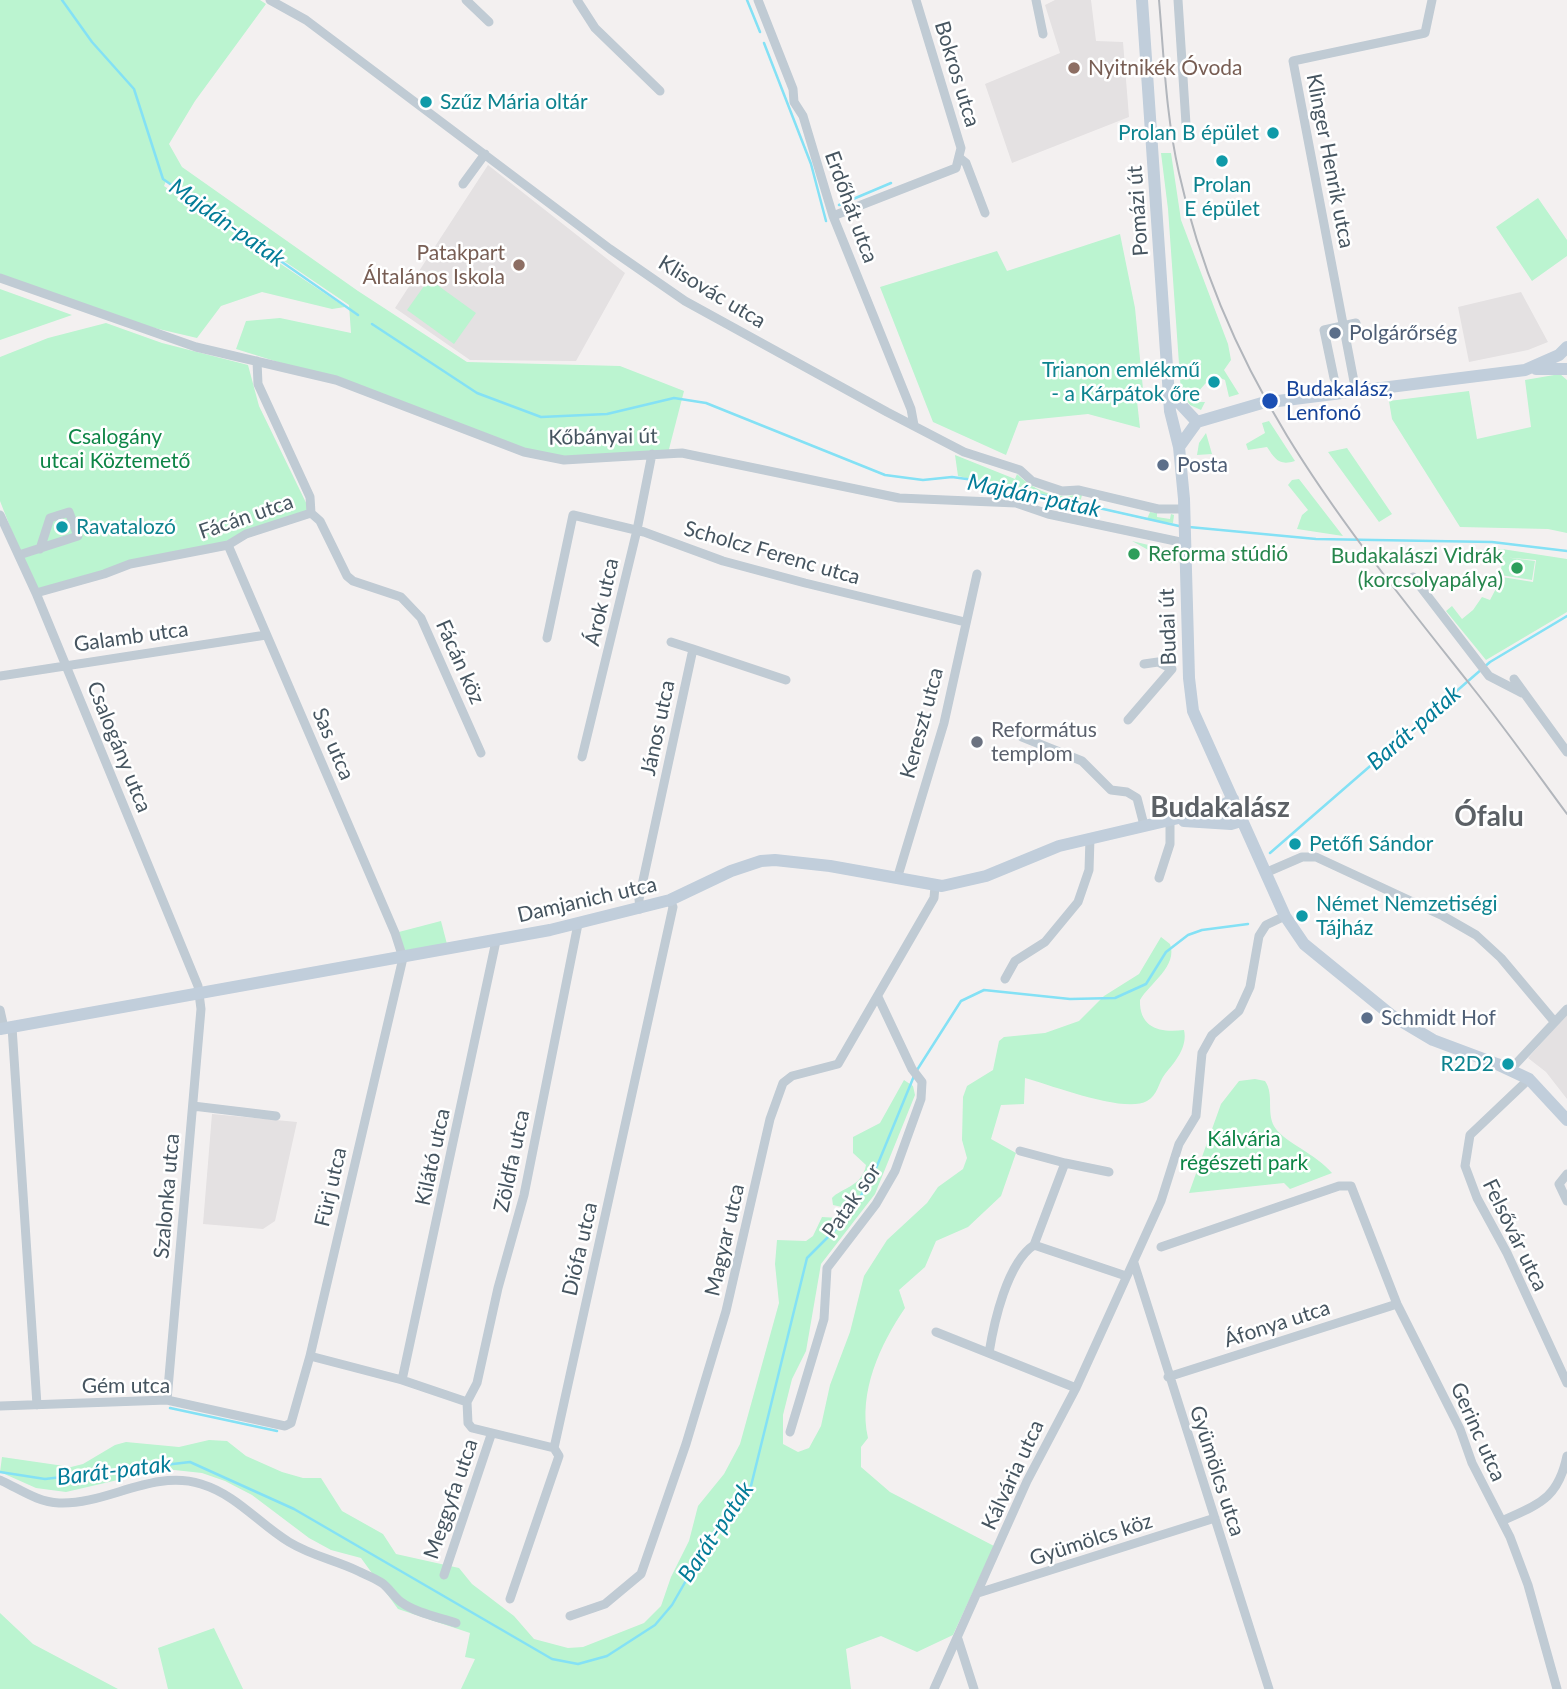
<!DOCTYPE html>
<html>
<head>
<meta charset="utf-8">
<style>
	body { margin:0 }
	canvas { display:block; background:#f3f0f0 }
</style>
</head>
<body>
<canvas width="1567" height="1689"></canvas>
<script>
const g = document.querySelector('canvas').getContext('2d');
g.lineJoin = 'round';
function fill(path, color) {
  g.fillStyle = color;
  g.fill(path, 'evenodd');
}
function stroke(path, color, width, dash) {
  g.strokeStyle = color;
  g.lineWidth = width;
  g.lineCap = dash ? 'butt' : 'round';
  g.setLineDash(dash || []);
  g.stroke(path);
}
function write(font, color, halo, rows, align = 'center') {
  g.font = font + ' Lato,sans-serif';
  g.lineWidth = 5;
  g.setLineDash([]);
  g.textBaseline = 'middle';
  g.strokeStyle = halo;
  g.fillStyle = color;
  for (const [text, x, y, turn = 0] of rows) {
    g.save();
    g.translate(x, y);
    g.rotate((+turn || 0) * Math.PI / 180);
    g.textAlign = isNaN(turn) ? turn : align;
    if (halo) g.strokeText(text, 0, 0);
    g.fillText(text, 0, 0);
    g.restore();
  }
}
fill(new Path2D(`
	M1055,0h36l5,41 27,1 6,75 -117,46 -27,-79 75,-31 -15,-48z
	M488,165l137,108 -49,88 -106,-1 -75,-52z
	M1521,292l27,50 -20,8 -59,12 -11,-55z
	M1567,1014v85l-21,-27 -18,-14z
	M212,1114l85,8 -22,99 -12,8 -60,-5z`), '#e4e1e2');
fill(new Path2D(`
	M0,0h260l6,4 -71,97 -26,43 13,23 176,124 109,71 153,4 64,25 -16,62 -121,5 -211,-78 -100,-31 10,-28 34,-3 71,15 -2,-28 -183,-124 -2,5 181,121 -13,2 -70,-17 -41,14 -24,32 -64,-15 -133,-45z
	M1161,153h10l10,67 47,124 3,16 -7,10 15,24 -10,3 -4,-17 -12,-5 -16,18 1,9h7l-4,8 -11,-5 -9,-13 -13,-183z
	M1538,198l29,42v16l-35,25 -36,-54z
	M1120,234l15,74 9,91 -7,2 3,27 -52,-14 -69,7 -13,34 -73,-33 -53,-135 117,-36 10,20z
	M429,279l47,34 -22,31 -47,-34z
	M0,289l72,26 -72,25z
	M106,323l56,20 86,22 11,41 52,107 -83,32 -98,19 -94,29 -36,-92v-144l48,-19z
	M1560,374l7,6v153l-19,-4 -88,-2 -68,-108 -3,-18 80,-10 8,48 54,-12 -6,-47z
	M1269,421l26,40c-16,5 -20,-2 -28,-14l-19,3 -2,-6 19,-11 -3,-10z
	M1206,433l6,21 -15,1 2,-12z
	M1347,448l45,66 -13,8 -51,-70z
	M955,455l60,24 2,-5c12,12 30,22 47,22 7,0 11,-2 18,-1l-2,8 67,16 3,-7 7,1v4l13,2 1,-5 3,1 -1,8 -25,-3 -190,-44z
	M1299,479l44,57 -46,-7 5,-14 6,-5 -20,-25 4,-5z
	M1132,541l41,10 -1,12z
	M1502,549l65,10v53l-81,48 -40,-49 6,-5 10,13 11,-9 9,-13 8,3 12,-23 31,5 3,-22 -58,-5v-5z
	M1503,557l32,4 -3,19 -32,-5z
	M441,921l7,27 -45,10 -8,-25z
	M1161,937l9,7c8,22 -20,39 -30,56 -1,29 22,33 44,30 4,17 -9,32 -19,44 -7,9 -7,21 -18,27 -22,13 -96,-16 -122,-23l-1,26 -23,1 -10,34 25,14 -15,43 -33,31 -32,14 -11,26 -26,23 6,18c-25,37 -47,84 -37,130l-7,9v20l29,25 104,54 -41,89 -36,17 -36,-16 -35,13 5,40h-390l14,-30 -10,-2 5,-24 -72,-24 -37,-51 -30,-8 -22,-12 -57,-43 -27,-14 -23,-8 -37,-4 -99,23 -30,-4 -36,-16 2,-15 69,10 12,-3 32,-19 11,-3 53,5 30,-7 18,1 19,15 36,16 21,6h18l21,33 41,23 13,20 63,14 13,16 42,32 20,23 34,9 15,-1 61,-24 17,-17 10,-29 18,-36 9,-35 26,-32 16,-30 39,-141 -4,-39 2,-24 29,1 7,-5 9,-19 17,1 3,-11 -9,-2 -1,-7c9,-10 30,-11 34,-33l-13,-12v-16l27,-14 24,-43 9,6 2,9 -40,99 -54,70 -15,87 -14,28 -9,36v29l15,8 11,-4 12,-22 9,-41 20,-53 14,-56 23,-36 40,-37 11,-16 25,-18 4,-11 -5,-18 1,-43 4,-11 26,-16 6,-29 5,-4 41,-4 34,-12 25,-25 35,-22z
	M1255,1079l10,2c10,14 0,34 11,48 9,13 40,25 56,44l-42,16 -6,-6 -95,10 32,-89 18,-23z
	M0,1613l33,31 85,45h-118z
	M214,1628l29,61h-75l-10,-41z`), '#bbf4d0');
stroke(new Path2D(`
	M62,0l30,42 42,47 29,90 195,136
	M747,0l13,32
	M764,43l47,121 15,57
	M839,205l52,-22
	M372,324l105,69 64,24 66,-3 67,-16 32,5 179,72 38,5 29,-3 22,3 205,46
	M1189,527l127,12 176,3 75,9
	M1270,853l220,-191 77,-46
	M917,1070l44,-69 23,-11 86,9 45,-1 31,-14 20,-32 22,-17 14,-5 46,-6
	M170,1408l107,23
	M0,1472l45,7 145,-17 104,47 258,150 26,5 29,-8 48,-31 17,-20 43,-75 36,-44 56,-228 44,-44 26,-48 37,-90`), '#84e1f5', 2.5);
stroke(new Path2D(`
	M270,0l36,20 304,229 75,52 202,111 77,40 56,18 12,11 30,10 16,-1 80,19h27
	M466,0l23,22
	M577,0l18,28 65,63
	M758,0l35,89 1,13 9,14 30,100 78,193 3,16
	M1036,0l7,34
	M1178,0l8,124
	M961,159l5,4 19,50
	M463,184l22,-30
	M833,216l123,-48 5,-20 -45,-148
	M0,278l196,69 140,33 188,72 40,8 118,-7 217,45 117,5 32,11 137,29
	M1334,378l-10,-48 32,-7
	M1356,392l-63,-331 132,-28 7,-33
	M311,513l9,8 27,55 6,5 48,16 20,21 60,135
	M0,515l36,78 162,393 3,23 -34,391
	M19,555l59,-19 -9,-24 -19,6 -10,31
	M1413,577l76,99 33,17
	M36,593l68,-19 26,-10 98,-19 18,-11 65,-21 -1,-16 -52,-113 -1,-23
	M547,638l26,-123 71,17 79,29 82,22 160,39
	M671,642l22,7
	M1144,664l14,-2 14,7
	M0,676l266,-41
	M1514,679l53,73
	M1128,720l44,-51
	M1022,737l60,24 29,29 16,2 10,6 7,27
	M582,757l55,-227 15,-76
	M1265,873l37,-16h14l127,59 33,19 25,23 52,62
	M1159,878l11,-34v-23
	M897,879l47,-156 33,-149
	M640,909l-1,-10 54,-250 93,31
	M1005,979l10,-18 30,-19 33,-40 11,-32 1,-32
	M0,1010l4,18
	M12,1027l25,378
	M1511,1069l56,-60
	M1529,1079l-59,56 -5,31 12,32 30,55 60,130
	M193,1106l83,10
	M1065,1163l44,9
	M1567,1174l-8,10 8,17
	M1034,1245l92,31
	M1161,1247l178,-61h12l46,118 63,125 12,34 38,74 18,48 29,104
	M1134,1263l135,426
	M936,1332l140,56
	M989,1353c5,-31 18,-90 45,-108l31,-82 -45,-12
	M310,1356l92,24 65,22
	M1168,1377l229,-73
	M402,1380l94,-439
	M0,1406l167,-6 118,26 6,-3 19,-67 93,-398 -8,-25 -167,-388
	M790,1432l34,-113 3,-51 49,-64 19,-33 26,-72 1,-17 -10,-13 -34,-72
	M554,1448l-82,-20 -4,-5 -1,-21 10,-19 21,-95 26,-93 54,-271
	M0,1480c20,9 37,22 59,23 48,2 93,-34 142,-19 36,11 57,39 88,58 23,14 46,18 69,29 8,4 17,7 24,12 7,5 12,14 19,19 15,11 37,15 55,21
	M1502,1521c37,-17 56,-22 65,-65
	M444,1575l47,-140
	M978,1593l237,-75
	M510,1599l49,-143 -5,-8 119,-541 -3,-7
	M570,1616l35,-12 36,-30 45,-130 40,-133 44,-192 13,-36 9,-7 46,-12 96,-166 1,-12
	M958,1639l16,50
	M934,1689l93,-208 49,-93 85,-187 18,-57 17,-28 6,-63 10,-18 27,-24 11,-24 9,-51 7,-11 19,-9`), '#c0cbd4', 9);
stroke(new Path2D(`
	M1142,0l28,411 9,36 5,52 5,179 4,33 92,205 19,28 87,71 42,25 64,24 32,15 38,41
	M1536,369h31
	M1170,393l27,29
	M1179,447l18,-25 65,-19 263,-33 34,-15 8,-8
	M1184,821l47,3 10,-3
	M0,1029l550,-99 120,-30 61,-29 30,-10 14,-1 55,6 112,20 44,-10 73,-30 158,-37 16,-10`), '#c1cedb', 12);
stroke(new Path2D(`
	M1159,0c5,58 7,116 20,173 46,210 164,351 293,514 33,41 64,85 95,127`), '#b2b6bc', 2);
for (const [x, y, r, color] of [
	[1074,68,7,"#8d6e63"],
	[426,102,7,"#0f9aa8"],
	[1273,133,7,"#0f9aa8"],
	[1222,161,7,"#0f9aa8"],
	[519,265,7,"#8d6e63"],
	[1335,333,7,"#5c6f8a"],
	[1214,382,7,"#0f9aa8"],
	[1270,401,9,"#1a4fb4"],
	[1163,465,7,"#5c6f8a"],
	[62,527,7,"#0f9aa8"],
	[1134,554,7,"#2e9e5b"],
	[1517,568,7,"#2e9e5b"],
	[977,742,7,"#6b7280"],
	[1295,844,7,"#0f9aa8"],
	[1302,916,7,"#0f9aa8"],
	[1367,1018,7,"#5c6f8a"],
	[1508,1064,7,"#0f9aa8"]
]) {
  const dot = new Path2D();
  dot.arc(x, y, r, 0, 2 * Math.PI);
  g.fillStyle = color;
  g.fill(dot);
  stroke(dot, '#fff', 2.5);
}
write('21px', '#785e54', '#fff', [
	["Nyitnikék Óvoda",1088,68],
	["Patakpart",505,253,"right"],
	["Általános Iskola",505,277,"right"]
], 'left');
write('21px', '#465560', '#fff', [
	["Bokros utca",957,74,73],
	["Klinger Henrik utca",1330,161,79],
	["Erdőhát utca",851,207,70],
	["Pomázi út",1138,211,-94],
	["Klisovác utca",712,292,31],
	["Kőbányai út",603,437,-1],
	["Fácán utca",246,517,-19],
	["Scholcz Ferenc utca",772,553,16],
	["Árok utca",602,602,-77],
	["Budai út",1168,627,-92],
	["Galamb utca",131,637,-8],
	["Fácán köz",460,662,66],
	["Kereszt utca",922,723,-75],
	["János utca",658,728,-78],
	["Sas utca",333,744,67],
	["Csalogány utca",119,747,68],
	["Damjanich utca",587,900,-13],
	["Kilátó utca",433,1157,-78],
	["Zöldfa utca",512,1161,-78],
	["Fürj utca",331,1187,-77],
	["Szalonka utca",167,1196,-85],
	["Patak sor",852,1201,-55],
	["Felsővár utca",1515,1235,64],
	["Magyar utca",725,1240,-77],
	["Diófa utca",580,1249,-77],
	["Áfonya utca",1277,1324,-18],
	["Gém utca",126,1386],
	["Gerinc utca",1478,1432,66],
	["Gyümölcs utca",1217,1471,72],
	["Kálvária utca",1013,1475,-65],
	["Meggyfa utca",451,1499,-71],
	["Gyümölcs köz",1091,1540,-18]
]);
write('21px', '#0d838f', '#fff', [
	["Szűz Mária oltár",440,102],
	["Prolan B épület",1259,133,"right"],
	["Prolan",1222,185,"center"],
	["E épület",1222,209,"center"],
	["Trianon emlékmű",1200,370,"right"],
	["- a Kárpátok őre",1200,394,"right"],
	["Ravatalozó",76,527],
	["Petőfi Sándor",1309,844],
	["Német Nemzetiségi",1316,904],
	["Tájház",1316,928],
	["R2D2",1494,1064,"right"]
], 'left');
write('21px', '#4e5e75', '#fff', [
	["Polgárőrség",1349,333],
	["Posta",1177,465],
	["Schmidt Hof",1381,1018]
], 'left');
write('21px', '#164399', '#fff', [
	["Budakalász,",1286,389],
	["Lenfonó",1286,413]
], 'left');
write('21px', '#0d8546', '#fff', [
	["Csalogány",115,437],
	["utcai Köztemető",115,461],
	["Kálvária",1244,1139],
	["régészeti park",1244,1163]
]);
write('21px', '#27864d', '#fff', [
	["Reforma stúdió",1148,554],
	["Budakalászi Vidrák",1503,556,"right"],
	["(korcsolyapálya)",1503,580,"right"]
], 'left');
write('21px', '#5b616d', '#fff', [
	["Református",991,730],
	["templom",991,754]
], 'left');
write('italic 23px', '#037c98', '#fff', [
	["Majdán-patak",227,223,35],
	["Majdán-patak",1034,496,12],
	["Barát-patak",1414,728,-41],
	["Barát-patak",114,1471,-7],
	["Barát-patak",716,1532,-56]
]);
write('bold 28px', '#5c6166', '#fff', [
	["Budakalász",1220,808],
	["Ófalu",1489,817]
]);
</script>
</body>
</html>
